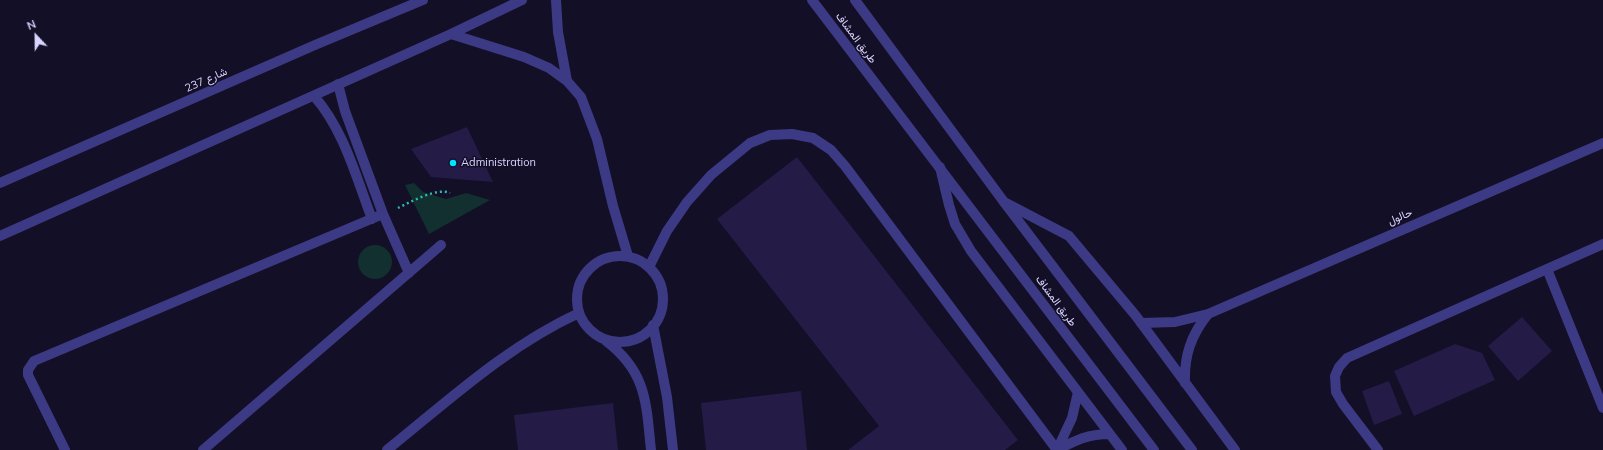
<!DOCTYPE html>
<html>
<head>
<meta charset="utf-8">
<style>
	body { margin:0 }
	#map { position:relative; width:1603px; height:450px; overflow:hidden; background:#130f26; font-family:Mulish,sans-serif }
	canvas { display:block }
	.north { position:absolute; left:16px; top:16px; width:40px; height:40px; -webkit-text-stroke:3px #130f26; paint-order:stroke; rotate:338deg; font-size:11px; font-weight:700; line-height:16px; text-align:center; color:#d9d4ff }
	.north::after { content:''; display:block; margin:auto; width:14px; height:18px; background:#d9d4ff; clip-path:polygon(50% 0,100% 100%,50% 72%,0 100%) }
</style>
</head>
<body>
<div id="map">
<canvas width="1603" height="450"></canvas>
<div class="north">N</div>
</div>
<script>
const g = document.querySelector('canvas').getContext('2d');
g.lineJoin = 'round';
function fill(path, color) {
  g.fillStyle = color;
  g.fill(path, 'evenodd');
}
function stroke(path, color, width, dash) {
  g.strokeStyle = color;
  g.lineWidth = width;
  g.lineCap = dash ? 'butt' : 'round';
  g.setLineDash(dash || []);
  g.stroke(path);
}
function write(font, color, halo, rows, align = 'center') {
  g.font = font + ' Mulish,Vazirmatn,sans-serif';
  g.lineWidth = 3;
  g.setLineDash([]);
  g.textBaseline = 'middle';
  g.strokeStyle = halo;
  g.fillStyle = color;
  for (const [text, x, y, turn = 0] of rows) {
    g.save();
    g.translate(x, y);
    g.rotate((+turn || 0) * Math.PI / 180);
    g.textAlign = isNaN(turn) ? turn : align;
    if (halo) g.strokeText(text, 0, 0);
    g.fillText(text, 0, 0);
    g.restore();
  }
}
fill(new Path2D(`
	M414,183l9,9 23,7 20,-6 24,7 -61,34 -24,-49z
	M358 262a17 17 0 1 1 34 0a17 17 0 1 1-34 0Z`), '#12302f');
fill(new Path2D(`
	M467,127l26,55 -62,-5 -20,-28z
	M797,157l221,283 -13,10h-157l31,-24 -162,-207z
	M1522,317l30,34 -34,30 -30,-35z
	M1455,344l27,9 13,27 -81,36 -20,-45z
	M1389,381l13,33 -28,11 -12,-34z
	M801,391l6,59h-101l-5,-47z
	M613,403l5,47h-100l-4,-35z`), '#241b47');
stroke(new Path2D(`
	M398,208c12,-6 40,-21 52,-15`), '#2fb8b0', 2.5, [2, 3]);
stroke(new Path2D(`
	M556,0l2,32 9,49
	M451,34l71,-34
	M338,84l7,27 38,103 26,59
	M314,96c30,34 42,81 58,123
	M940,167l9,38 6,19 16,27 151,199
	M1004,202l65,34 67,80 99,134
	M0,236l451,-202 73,23 25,11 18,13 14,16 16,42 16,67 15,50
	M577 299a43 43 0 1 1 86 0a43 43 0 1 1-86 0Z
	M649,267l18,-36 20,-29 24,-27 39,-32 20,-8 22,-1 21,4 18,12 14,16 212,284
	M1547,269l56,139
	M1141,323l34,-1 33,-8 395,-171
	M653,325l14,72 6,53
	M606,341c41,31 40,62 45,109
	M1185,383c-1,-27 6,-48 23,-69
	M65,450l-37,-75v-5l6,-9 349,-147
	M203,450l238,-205
	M387,450c61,-49 120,-104 192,-137
	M1057,450l15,-32 6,-26
	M1057,450c19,-10 31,-16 53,-16
	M1378,450l-35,-46 -7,-12 -1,-16 4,-9 8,-9 256,-114`), '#3d3a85', 10);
stroke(new Path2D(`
	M812,0l342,450
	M855,0l149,202 188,248
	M0,183l315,-138 108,-45`), '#3d3a85', 10);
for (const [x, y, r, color] of [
	[453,163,4,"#00e5ff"]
]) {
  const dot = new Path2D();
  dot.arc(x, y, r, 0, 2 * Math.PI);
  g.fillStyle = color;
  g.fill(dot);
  stroke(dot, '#130f26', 1.5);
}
write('11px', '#d9d4ff', '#130f26', [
	["طريق المشاف",856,38,53],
	["شارع 237",206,80,-24],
	["حالول",1400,217,-23],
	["طريق المشاف",1056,301,53]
]);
write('11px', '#d9d4ff', '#130f26', [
	["Administration",461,163]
], 'left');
</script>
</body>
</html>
